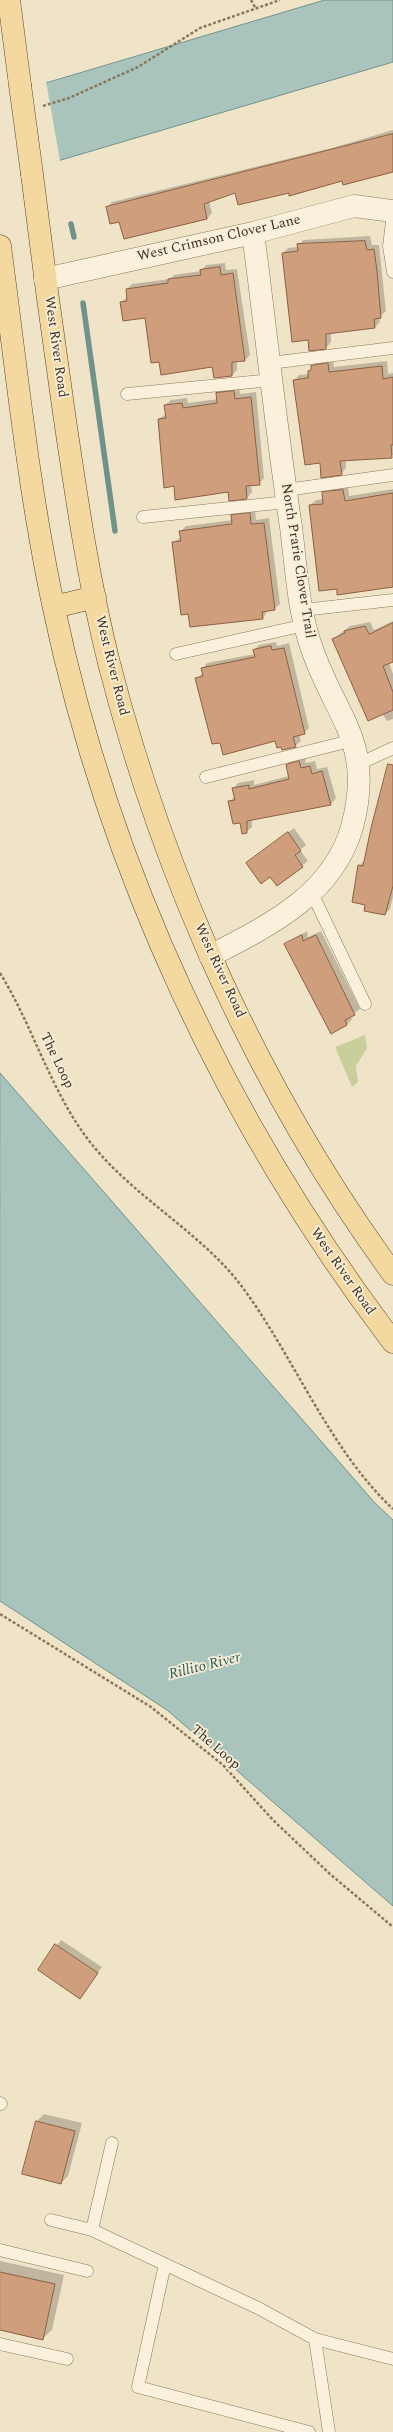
<!DOCTYPE html>
<html>
<head>
<meta charset="utf-8">
<style>
	body { margin:0 }
	canvas { display:block; background:#f0e4c8 }
</style>
</head>
<body>
<canvas width="393" height="2432"></canvas>
<script>
const g = document.querySelector('canvas').getContext('2d');
g.lineJoin = 'round';
function fill(path, color) {
  g.fillStyle = color;
  g.fill(path, 'evenodd');
}
function stroke(path, color, width, dash) {
  g.strokeStyle = color;
  g.lineWidth = width;
  g.lineCap = dash ? 'butt' : 'round';
  g.setLineDash(dash || []);
  g.stroke(path);
}
function write(font, color, halo, rows, align = 'center') {
  g.font = font + ' Spectral,serif';
  g.lineWidth = 3.5;
  g.setLineDash([]);
  g.textBaseline = 'middle';
  g.strokeStyle = halo;
  g.fillStyle = color;
  for (const [text, x, y, turn = 0] of rows) {
    g.save();
    g.translate(x, y);
    g.rotate((+turn || 0) * Math.PI / 180);
    g.textAlign = isNaN(turn) ? turn : align;
    if (halo) g.strokeText(text, 0, 0);
    g.fillText(text, 0, 0);
    g.restore();
  }
}
fill(new Path2D(`
	M365,1035l2,13 -11,18 2,16 -6,5 -17,-40z`), '#c9cf9b');
const water = new Path2D(`
	M325,0h68v62l-393,116v-81z
	M0,1073l375,430 18,17v386l-226,-196 -167,-109z`);
fill(water, '#a9c4bc');
stroke(water, '#6f938a', 1);
fill(new Path2D(`
	M46,81l14,80 -60,19v-85z`), '#f0e4c8');
fill(new Path2D(`
	M393,130v42l-50,7 -54,13h-53l-27,9 3,12 -5,6 -87,2 -13,-14 5,-5 220,-54z
	M370,236l2,9h7l7,66 -7,6 1,5 -6,6 -43,5v9l-5,6 -17,-9 -26,-86 5,-5 10,-1 5,-7z
	M225,263l1,7 11,-1 13,86 -5,5 -8,1v9l-5,5 -19,-9 -53,-5 -15,-44 -24,-15 7,-5 -1,-8 5,-5 38,-5 4,-4 27,-4 5,-6z
	M333,359l1,8 53,-6 1,13 5,-1v82l-47,5v8l-5,6 -20,-12 -27,-81 5,-6 10,-1 3,-8 5,-5z
	M239,387l1,7 16,-2 8,86 -5,6 -8,1 1,7 -5,6 -18,-7 -54,-6 -16,-66 7,-5 -1,-9 6,-5 16,-2 1,5 30,-4 -1,-6 5,-5z
	M348,485l1,11 44,-7v95l-55,4 -28,-83 6,-5 8,-1 -1,-6 6,-5z
	M255,509l1,11 13,-2 11,86 -6,5 -6,1 -5,8 -72,8 -18,-83 8,-6 -1,-5 6,-6 47,-6 -1,-4 5,-5z
	M393,621v40l-4,2 4,11v45l-6,2 -54,-82 17,-13 20,-4 4,8z
	M276,642l1,4 12,-3 20,85 -5,5 -5,1 2,7 -6,5 -19,-7 -56,2 -24,-62 7,-6 -1,-4 5,-6 48,-9 -1,-4 5,-5z
	M305,757l1,6 9,-2 2,8 10,-2 9,31 -5,6 -79,15v8l-6,5 -16,-31 5,-5 -2,-7 5,-6 16,-3v5l35,-9 -2,-11 5,-5z
	M393,782v115l-3,12 -5,5 -19,-10 -7,-38 5,-5z
	M294,828l12,17 -6,5 8,11 -31,24 -24,-27z
	M307,931l1,6 13,-6 39,78 -10,7 2,3 -5,6 -62,-80z
	M61,1940l41,27 -22,31 -41,-28z
	M44,2114l38,9 -14,53 -7,7 -24,-62z
	M0,2261l64,14 -12,55 -10,9 -42,-10z`), '#0003');
stroke(new Path2D(`
	M71,224l3,13
	M83,303l32,228`), '#6f938a', 5.5);
const building = new Path2D(`
	M393,134v38l-50,13 -1,-4 -53,15v-3l-51,12 -3,-12 -31,11 3,15 -83,20 -5,-17 -9,2 -4,-17z
	M365,241l2,9 7,-1 3,22 4,47 -7,1 1,9 -49,6v15l-17,2 -1,-11 -16,2 -10,-89 16,-2 -1,-7z
	M220,267l1,8 12,-2 12,88 -13,1v14l-18,2 -2,-11 -51,8 -2,-13 -8,1 -6,-45 -22,3 -3,-19 7,-1 -1,-12 42,-6v-4l33,-4 -1,-5z
	M328,363l1,9 53,-6 1,13 10,-2v68h-2l1,13 -52,3 2,14 -21,3 -1,-15 -15,2 -12,-85 15,-2v-7l3,-1v-4z
	M234,391l1,8 16,-2 9,88 -14,1 1,13 -18,2 -1,-9 -53,8 -1,-14 -10,2 -6,-69 8,-1 -2,-13 18,-2 1,5 34,-5 -1,-10z
	M343,490l2,11 48,-8v94l-56,8v-6l-18,2 -10,-86 14,-1 -1,-12z
	M250,513l1,11 13,-1 11,87 -13,2 1,7 -73,8 -2,-13 -7,1 -9,-73 9,-1 -2,-10 53,-7 -1,-9z
	M393,623v39l-10,4 10,26v18l-25,11 -36,-82 13,-6 -1,-2 21,-5 4,8z
	M271,646l1,4 12,-2 21,86 -12,3 3,10 -14,3 -1,-3 -4,1 -2,-7 -52,14 -3,-12 -8,1 -17,-66 8,-2 -2,-8 54,-11 -2,-7z
	M299,761l2,7 9,-2 2,8 10,-3 9,34 -84,16v12l-5,1 -2,-11 -7,1 -5,-23 7,-1 -3,-12 17,-3v4l40,-10 -3,-14z
	M388,764l5,1v121l-8,29 -21,-4 1,-6 -13,-3 6,-37 5,1 8,-38z
	M288,832l13,19 -6,4 8,12 -26,19 -7,-9 -9,7 -15,-21z
	M302,935l1,6 13,-6 39,80 -10,5 2,5 -16,9 -47,-90z
	M55,1944l43,29 -18,26 -42,-29z
	M36,2121l39,10 -14,53 -39,-10z
	M0,2272l55,12 -12,56 -43,-10z`);
fill(building, '#cf9f7d');
stroke(building, '#8d5f41', 1);
const lane = new Path2D(`
	M393,214l-4,32 4,26
	M270,363l123,-15
	M127,394l145,-14
	M286,490l107,-15
	M143,517l144,-15
	M303,610l90,-10
	M176,654l129,-29
	M359,764l34,-16
	M206,777l148,-37
	M312,893l53,111
	M0,2103l1,1
	M51,2220l41,10 20,-87
	M92,2230l166,78 57,31 78,20
	M0,2250l87,21
	M165,2264l-27,123 171,45
	M315,2339l14,93
	M0,2344l67,15`);
const street = new Path2D(`
	M45,279l208,-46 101,-27 39,5
	M210,956c58,-30 123,-61 142,-129 23,-85 -17,-109 -41,-181 -13,-37 -15,-80 -20,-119 -15,-98 -25,-196 -38,-294`);
const primary = new Path2D(`
	M9,0l11,85
	M32,174c10,82 21,164 33,246 12,81 24,163 44,243 56,218 151,429 284,611
	M0,246c16,120 28,240 53,358 56,268 175,521 340,738
	M54,607l41,-10`);
stroke(lane, '#8d765c', 13);
stroke(street, '#8d765c', 23);
stroke(primary, '#5b4430', 23);
stroke(new Path2D(`
	M251,0l5,9
	M43,106l26,-8 69,-31 62,-39 80,-28
	M0,973c36,58 54,131 101,182 41,46 102,81 139,129 53,70 88,164 153,225
	M0,1614l151,93 72,58 50,55 57,54 63,53`), '#8d765c', 2.5, [3, 2]);
stroke(lane, '#faf1dc', 12);
stroke(street, '#faf1dc', 22);
stroke(primary, '#f3d9a0', 22);
const primaryBridge = new Path2D(`
	M20,85l12,89`);
stroke(primaryBridge, '#5b4430', 23, []);
stroke(primaryBridge, '#f3d9a0', 22);
write('14px', '#3d2e20', '#f7eed8', [
	["West Crimson Clover Lane",219,239,-13],
	["West River Road",55,347,82],
	["North Prarie Clover Trail",297,561,81],
	["West River Road",111,666,76],
	["West River Road",219,971,65],
	["The Loop",56,1061,64],
	["West River Road",342,1272,55],
	["The Loop",215,1748,41]
]);
write('italic 15px', '#2f5d5a', '#f7eed8', [
	["Rillito River",205,1667,-14]
]);
</script>
</body>
</html>
